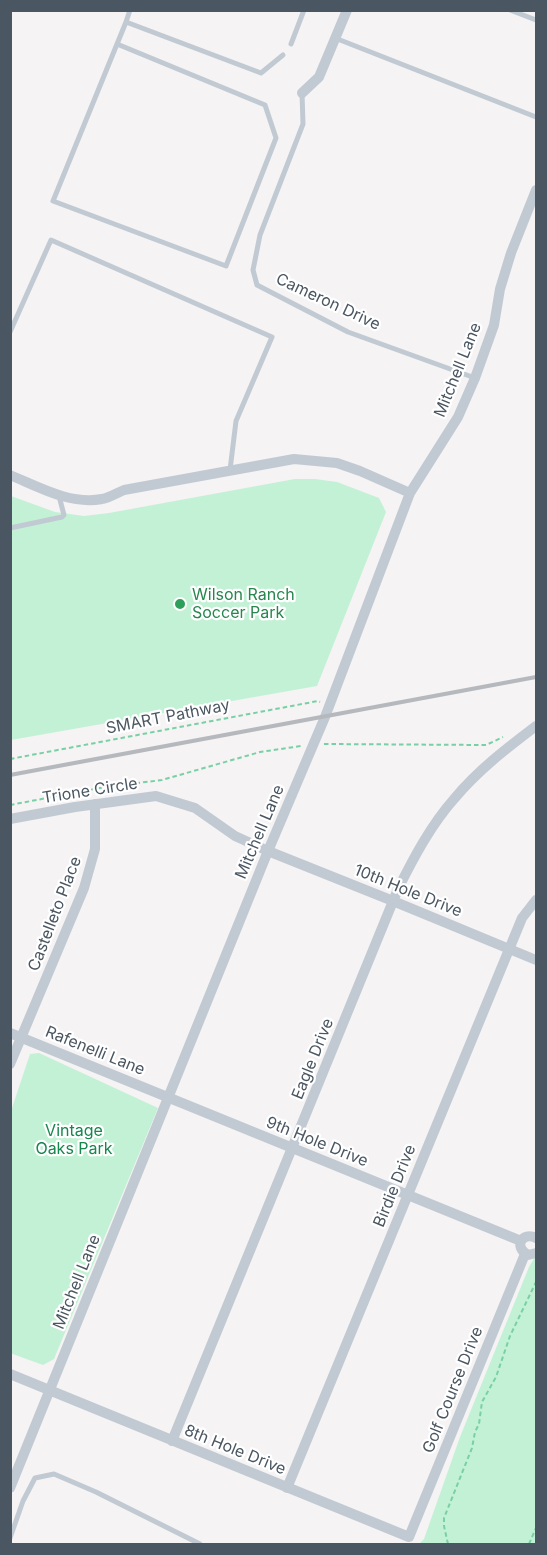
<!DOCTYPE html>
<html>
<head>
<meta charset="utf-8">
<style>
	body { margin:0 }
	#map { position:relative; width:547px; height:1555px; overflow:hidden; background:#f5f3f3; font-family:Inter,sans-serif }
	canvas { display:block }
	.frame { position:absolute; inset:0; border:12px solid #4a5661; pointer-events:none }
</style>
</head>
<body>
<div id="map">
<canvas width="547" height="1555"></canvas>
<div class="frame"></div>
</div>
<script>
const g = document.querySelector('canvas').getContext('2d');
g.lineJoin = 'round';
function fill(path, color) {
  g.fillStyle = color;
  g.fill(path, 'evenodd');
}
function stroke(path, color, width, dash) {
  g.strokeStyle = color;
  g.lineWidth = width;
  g.lineCap = dash ? 'butt' : 'round';
  g.setLineDash(dash || []);
  g.stroke(path);
}
function write(font, color, halo, rows, align = 'center') {
  g.font = font + ' Inter,sans-serif';
  g.lineWidth = 4.5;
  g.setLineDash([]);
  g.textBaseline = 'middle';
  g.strokeStyle = halo;
  g.fillStyle = color;
  for (const [text, x, y, turn = 0] of rows) {
    g.save();
    g.translate(x, y);
    g.rotate((+turn || 0) * Math.PI / 180);
    g.textAlign = isNaN(turn) ? turn : align;
    if (halo) g.strokeText(text, 0, 0);
    g.fillText(text, 0, 0);
    g.restore();
  }
}
fill(new Path2D(`
	M295,479h20l22,3 42,16 7,14 -69,174 -306,54v-244l44,16 29,4 25,-3z
	M39,1053l119,55 -104,251 -11,6 -33,-12 1,-242 19,-57z
	M536,1255v289h-117l5,-5 36,-102 69,-170z`), '#c3f1d5');
stroke(new Path2D(`
	M324,744l162,1 17,-8
	M10,759l308,-58 2,1
	M10,805l95,-18 57,-7 98,-28 41,-6
	M448,1544l-4,-18v-8l28,-70 3,-16 4,-8 3,-22 14,-25 14,-41 26,-54
	M529,1544l7,-16`), '#7ad0a6', 2, [4.5, 3]);
stroke(new Path2D(`
	M130,10l-4,12 135,51 22,-18
	M510,10l26,10
	M335,38l201,79
	M117,44l148,61 11,33 -50,128 -173,-65 73,-179
	M291,44l13,-34
	M302,93l1,31 -43,111 -7,35 4,15 91,47 127,46
	M10,332l41,-92 221,97 -36,84 -6,49
	M10,528l52,-11 2,-2 -5,-19
	M10,1538l13,-37 12,-23 19,-4 42,18 104,52`), '#c1cad2', 5);
stroke(new Path2D(`
	M302,93l17,-16 28,-67
	M10,475c29,12 60,30 92,24 7,-1 15,-6 22,-9l170,-31 43,4 23,8 50,22
	M10,819l65,-12 81,-11 39,12 40,28 33,15 125,50 143,59
	M10,1033l511,208
	M10,1064l74,-176 11,-39v-45
	M536,1238c-14,-7 -23,9 -8,17l8,-2
	M10,1374l399,163 116,-283
	M172,1441l226,-552c16,-32 33,-64 56,-90 24,-29 53,-51 82,-73
	M10,1488l258,-637 57,-134 85,-224 48,-76 17,-39 19,-53 6,-36 11,-36 25,-63
	M287,1488l235,-570 14,-18`), '#c1cad2', 10);
stroke(new Path2D(`
	M10,775l526,-98`), '#b5b8bd', 4);
for (const [x, y, r, color] of [
	[180,604,6,"#2e9e5b"]
]) {
  const dot = new Path2D();
  dot.arc(x, y, r, 0, 2 * Math.PI);
  g.fillStyle = color;
  g.fill(dot);
  stroke(dot, '#fff', 2);
}
write('16px', '#4a5661', '#fff', [
	["Cameron Drive",328,302,25],
	["Mitchell Lane",458,370,-68],
	["SMART Pathway",168,717,-11],
	["Trione Circle",90,791,-9],
	["Mitchell Lane",260,832,-67],
	["10th Hole Drive",408,891,22],
	["Castelleto Place",55,914,-69],
	["Rafenelli Lane",95,1051,22],
	["Eagle Drive",313,1059,-68],
	["9th Hole Drive",317,1142,22],
	["Birdie Drive",395,1186,-68],
	["Mitchell Lane",77,1282,-68],
	["Golf Course Drive",453,1390,-68],
	["8th Hole Drive",235,1450,22]
]);
write('16px', '#27864d', '#fff', [
	["Wilson Ranch",192,595],
	["Soccer Park",192,613]
], 'left');
write('16px', '#17864f', '#fff', [
	["Vintage",74,1131],
	["Oaks Park",74,1149]
]);
</script>
</body>
</html>
